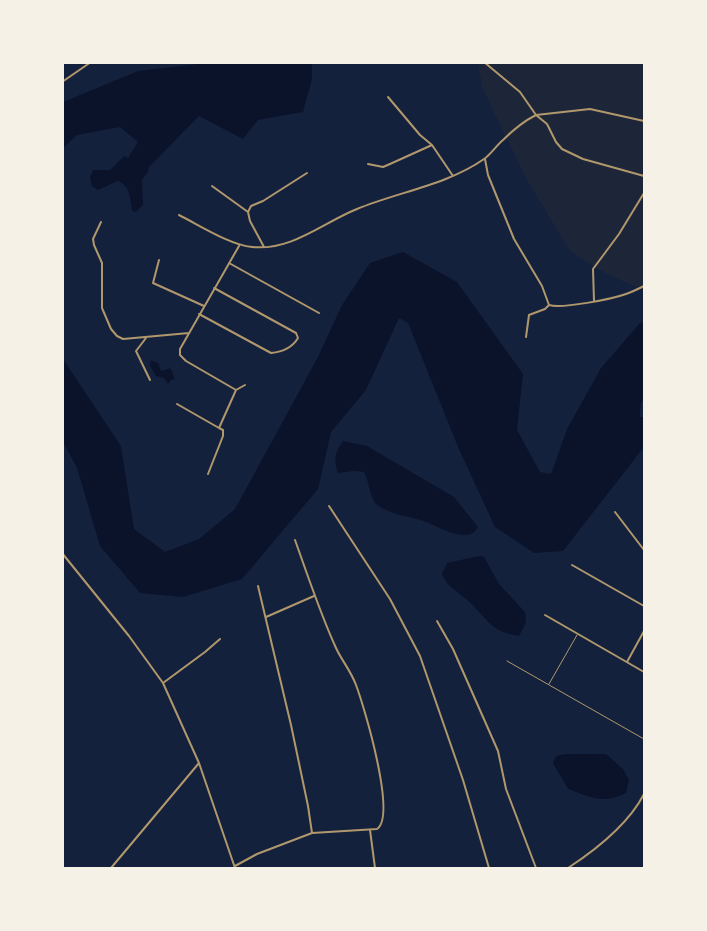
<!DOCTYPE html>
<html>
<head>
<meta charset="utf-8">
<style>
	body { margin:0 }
	#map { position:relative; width:707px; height:931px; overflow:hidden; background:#14213d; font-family:Mulish,sans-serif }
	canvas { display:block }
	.frame { position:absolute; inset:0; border:64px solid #f6f1e7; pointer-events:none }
</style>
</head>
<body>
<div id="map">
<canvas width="707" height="931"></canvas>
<div class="frame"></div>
</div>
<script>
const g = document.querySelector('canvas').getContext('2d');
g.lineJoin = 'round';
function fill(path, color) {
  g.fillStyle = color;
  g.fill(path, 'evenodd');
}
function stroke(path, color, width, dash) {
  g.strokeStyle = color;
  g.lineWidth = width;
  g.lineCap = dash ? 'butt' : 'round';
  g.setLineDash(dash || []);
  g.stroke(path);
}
fill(new Path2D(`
	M478,63h166v226c-22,-6 -59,-25 -76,-41l-41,-68 -35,-72 -10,-22z`), '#1d2539');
fill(new Path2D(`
	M206,63h106v16l-9,33 -45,8 -15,19 -44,-23 -51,52 1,2 -7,10 1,25 -7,7 -4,-1c-2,-12 -1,-25 -14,-30l-20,9 -6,-4 -2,-9 3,-7h17l14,-14 4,2 10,-16 -18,-15 -43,8 -14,13v-46l75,-31z
	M403,252l54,30 66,92 -6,56 23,42 11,2 16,-45 34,-61 39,-45 4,-2v77l-3,5 -1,14h4v30l-81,104 -29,2 -39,-26 -37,-80 -50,-124 -9,-5 -33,72 -35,42 -13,57 -76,90 -59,18 -43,-4 -40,-47 -23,-78 -14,-26v-83l58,87 13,83 31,23 34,-13 36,-30 83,-152 24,-52 28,-42z
	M151,360l7,3 3,8 9,-3 2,3 3,9 -3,-1 -4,5 -4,-6 -8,-2 -6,-10z
	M343,441l24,5 87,51 24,30c-3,4 -5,8 -12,8 -13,1 -27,-8 -40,-13 -16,-6 -36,-7 -50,-18 -6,-6 -7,-23 -12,-32l-10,-1 -16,2c-5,-13 -3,-21 5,-32z
	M479,556l5,1 15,27 26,28 1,11 -7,13c-30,-4 -33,-20 -53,-37 -10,-9 -19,-12 -24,-25l5,-11z
	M565,754h41l17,15 6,11 -3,13c-23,12 -35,4 -58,-4l-15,-26 3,-7z`), '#0b132b');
stroke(new Path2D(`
	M507,661l137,78
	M549,684l28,-49`), '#b1986c', 1);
stroke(new Path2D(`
	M484,62l36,30 16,23 11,9 9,18 6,7 21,10 61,17
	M62,82l29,-20
	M388,97l32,38 12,10 21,31
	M485,159l3,16 26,64 28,47 7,19c13,4 63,-6 77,-11 6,-2 12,-5 18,-8
	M368,164l15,3 7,-3 42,-19
	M212,186l36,26 2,9 14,26
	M248,212l3,-6 12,-5 44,-28
	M179,215c20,10 51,30 73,32 40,4 70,-24 105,-38 41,-17 90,-24 127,-50 7,-5 12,-13 19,-19 9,-9 21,-19 33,-25l54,-6 54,12
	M101,222l-8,17 1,6 8,18v45l9,21 6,7 6,3 66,-6
	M239,246l-59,103v6l6,6 50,29 9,-5
	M159,260l-6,23 51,23
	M229,263l90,50
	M594,301l-1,-32 26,-35 25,-41
	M199,314l72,39c11,-1 21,-5 27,-15l-2,-5 -82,-45
	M526,337l3,-22 16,-6 4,-4
	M146,338l-10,13 14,29
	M177,404l42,24 17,-38
	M208,474l15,-38v-6l-4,-2
	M329,506l61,93 30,57 43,124 26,88
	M615,512l29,38
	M62,553l67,83 34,47 36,80 36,105
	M572,565l72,41
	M258,586l33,139 17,81 4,27
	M545,615l99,57
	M266,617l48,-21
	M437,621l16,28 45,102 8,38 30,79
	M627,662l17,-31
	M163,683l42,-31 15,-13
	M370,830l5,38
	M235,866l22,-12 55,-21 65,-4c20,-13 -13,-123 -21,-144 -5,-14 -14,-24 -20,-37 -16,-35 -28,-72 -41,-108
	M111,868l88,-105
	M568,868c29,-19 60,-43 76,-74`), '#b1986c', 2);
</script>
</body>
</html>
